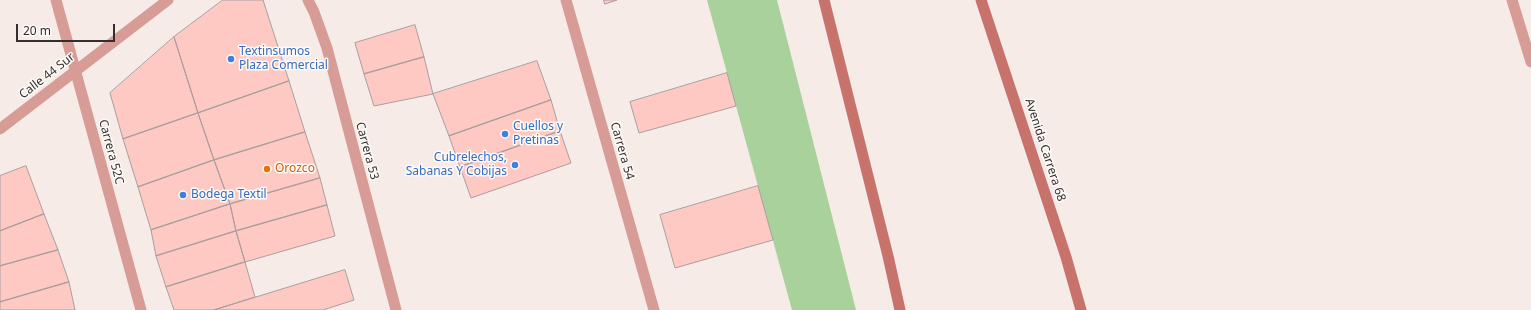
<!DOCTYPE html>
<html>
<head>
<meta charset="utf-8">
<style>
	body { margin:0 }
	#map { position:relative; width:1531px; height:310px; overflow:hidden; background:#f6ebe7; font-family:"Noto Sans",sans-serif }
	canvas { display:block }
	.scale { position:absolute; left:16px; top:24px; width:99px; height:18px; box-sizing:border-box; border:2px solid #332f2e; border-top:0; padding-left:5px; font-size:12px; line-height:14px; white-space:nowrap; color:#332f2e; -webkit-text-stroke:3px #fefaf8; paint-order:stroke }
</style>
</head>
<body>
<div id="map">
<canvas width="1531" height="310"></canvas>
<div class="scale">20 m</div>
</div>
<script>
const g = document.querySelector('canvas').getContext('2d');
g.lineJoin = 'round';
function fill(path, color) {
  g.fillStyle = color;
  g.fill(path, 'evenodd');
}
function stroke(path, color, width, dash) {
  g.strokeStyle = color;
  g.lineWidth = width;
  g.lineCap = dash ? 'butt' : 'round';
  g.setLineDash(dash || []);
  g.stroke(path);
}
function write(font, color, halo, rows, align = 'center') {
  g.font = font + ' "Noto Sans",sans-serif';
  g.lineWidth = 3;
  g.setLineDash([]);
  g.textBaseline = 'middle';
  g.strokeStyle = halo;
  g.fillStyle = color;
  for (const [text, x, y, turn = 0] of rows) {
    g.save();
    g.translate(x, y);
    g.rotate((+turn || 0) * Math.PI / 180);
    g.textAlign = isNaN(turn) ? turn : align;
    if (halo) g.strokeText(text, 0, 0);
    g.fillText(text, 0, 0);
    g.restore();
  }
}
fill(new Path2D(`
	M707,0h70l79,310h-64z`), '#a8d19b');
const building = new Path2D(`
	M223,0h40l26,81 -91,32 -24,-76z
	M604,0h13l-12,4z
	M415,25l9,32 -60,17 -9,-31z
	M174,37l24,76 -75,26 -13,-46z
	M424,57l9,37 -59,12 -10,-32z
	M537,61l14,39 -102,36 -16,-42z
	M727,73l9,33 -97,27 -9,-31z
	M289,81l16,51 -91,28 -16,-47z
	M551,100l9,31 -100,36 -11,-31z
	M198,113l16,47 -76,27 -15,-48z
	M560,131l11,32 -100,35 -11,-31z
	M305,132l15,46 -90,26 -16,-44z
	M214,160l16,44 -79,26 -13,-43z
	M26,166l18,48 -44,17v-55z
	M320,178l7,27 -91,26 -6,-27z
	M758,186l15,54 -98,28 -15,-53z
	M230,204l6,27 -80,25 -5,-26z
	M327,205l8,31 -90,26 -9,-31z
	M44,214l14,36 -58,16v-35z
	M236,231l9,31 -79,25 -10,-31z
	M58,250l11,32 -69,20v-36z
	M245,262l10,35 -41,13h-40l-8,-23z
	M345,270l9,30 -31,10h-109z
	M69,282l6,28h-75v-8z`);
fill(building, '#fec9c3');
stroke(building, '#a99e9d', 1);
stroke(new Path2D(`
	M308,0l6,12 13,36 69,262
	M566,0l88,310
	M1512,0l19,62
	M0,129l168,-129`), '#d89c96', 11);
stroke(new Path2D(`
	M56,0l85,310`), '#d89c96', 11);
stroke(new Path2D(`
	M824,0l64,256 12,54
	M981,0l85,257 15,53`), '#c8726c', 11);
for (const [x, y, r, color] of [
	[231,59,4,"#3f7fe0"],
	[505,134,4,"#3f7fe0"],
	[515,165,4,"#3f7fe0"],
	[267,169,4,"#e8710a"],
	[183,195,4,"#3f7fe0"]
]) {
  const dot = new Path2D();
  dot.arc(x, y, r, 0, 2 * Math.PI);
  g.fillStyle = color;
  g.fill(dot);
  stroke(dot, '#fefaf8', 1.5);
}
write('12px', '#366cbe', '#fefaf8', [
	["Textinsumos",239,52],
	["Plaza Comercial",239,66],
	["Cuellos y",513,127],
	["Pretinas",513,141],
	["Cubrelechos,",507,158,"right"],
	["Sabanas Y Cobijas",507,172,"right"],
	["Bodega Textil",191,195]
], 'left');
write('12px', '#332f2e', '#fefaf8', [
	["Calle 44 Sur",47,76,-38],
	["Avenida Carrera 68",1045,150,72],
	["Carrera 53",367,151,75],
	["Carrera 54",622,151,74],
	["Carrera 52C",111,152,75]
]);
write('12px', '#c56008', '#fefaf8', [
	["Orozco",275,169]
], 'left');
</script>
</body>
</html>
